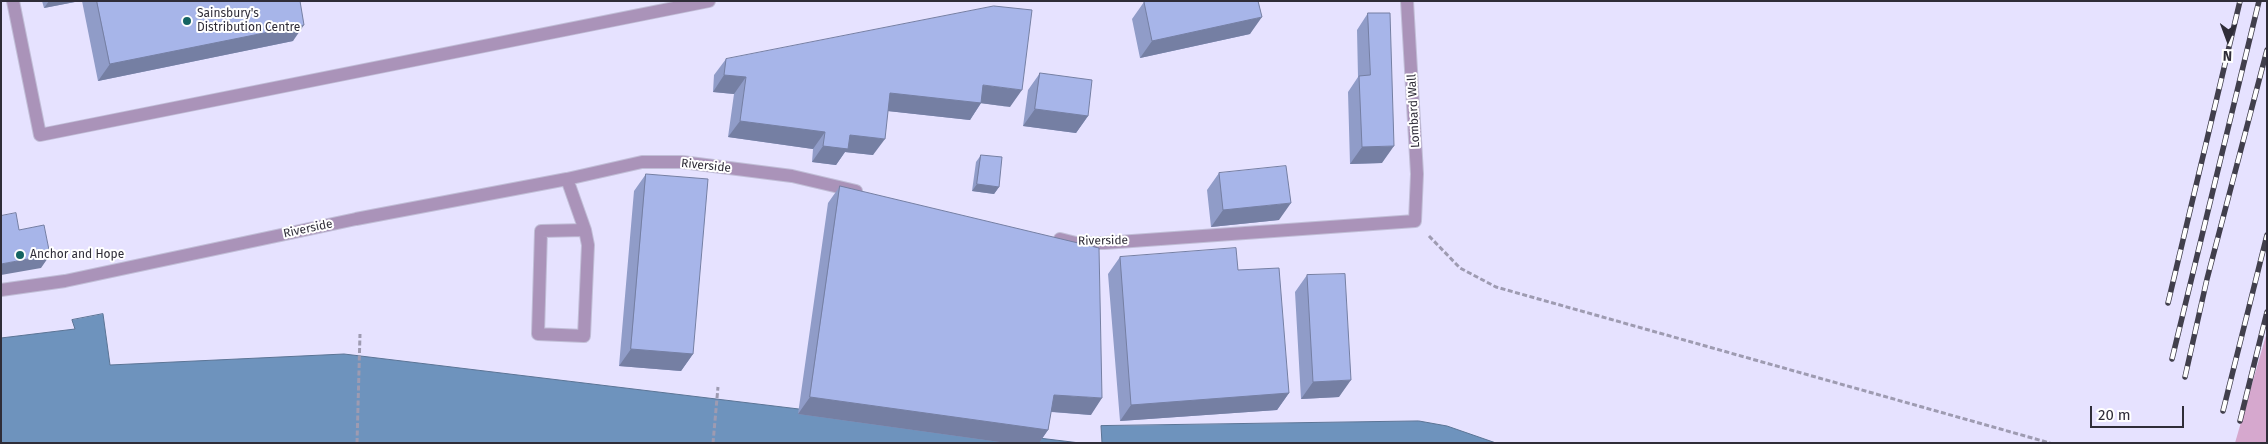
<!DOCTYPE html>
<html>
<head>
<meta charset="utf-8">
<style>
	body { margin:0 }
	#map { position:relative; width:2268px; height:444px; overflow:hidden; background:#e6e2ff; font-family:"Fira Sans",sans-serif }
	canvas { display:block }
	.frame { position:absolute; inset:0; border:2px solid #2f2d38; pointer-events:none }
	.north { position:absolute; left:2203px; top:15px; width:50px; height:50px; -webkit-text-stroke:4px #fff; paint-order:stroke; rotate:182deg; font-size:14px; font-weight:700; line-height:20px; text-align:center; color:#2f2d38 }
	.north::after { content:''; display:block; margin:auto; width:18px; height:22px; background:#2f2d38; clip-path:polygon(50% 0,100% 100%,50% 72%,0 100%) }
	.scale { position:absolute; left:2090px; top:406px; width:94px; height:22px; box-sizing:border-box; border:2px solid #2f2d38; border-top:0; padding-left:6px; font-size:15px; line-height:18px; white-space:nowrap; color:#2f2d38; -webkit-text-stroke:4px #fff; paint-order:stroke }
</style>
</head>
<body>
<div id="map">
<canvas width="2268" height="444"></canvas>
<div class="frame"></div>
<div class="north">N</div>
<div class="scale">20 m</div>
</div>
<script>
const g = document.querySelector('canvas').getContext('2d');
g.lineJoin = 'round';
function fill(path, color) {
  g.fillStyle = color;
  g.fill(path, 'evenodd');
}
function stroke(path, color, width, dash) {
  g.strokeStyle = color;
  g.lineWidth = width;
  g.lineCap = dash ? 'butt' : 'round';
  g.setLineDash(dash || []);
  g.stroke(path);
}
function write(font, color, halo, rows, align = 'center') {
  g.font = font + ' "Fira Sans",sans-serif';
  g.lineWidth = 4;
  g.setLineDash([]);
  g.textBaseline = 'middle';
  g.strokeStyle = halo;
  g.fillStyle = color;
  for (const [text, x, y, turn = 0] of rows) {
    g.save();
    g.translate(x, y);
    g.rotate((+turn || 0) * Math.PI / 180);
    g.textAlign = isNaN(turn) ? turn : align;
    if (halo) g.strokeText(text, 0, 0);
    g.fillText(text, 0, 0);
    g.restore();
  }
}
fill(new Path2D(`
	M2267,332v111h-32z`), '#d6a8ce');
const water = new Path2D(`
	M103,314l7,51 234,-11 736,89h-1079v-105l74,-9 -3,-9z
	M1419,421l28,5 49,17h-394l-1,-17z`);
fill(water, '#6e93bd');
stroke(water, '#5b7495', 1);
const minor = new Path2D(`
	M13,1l27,134 669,-134
	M567,179l18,51 3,15 -4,91 -46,-2 3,-103 44,-1
	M1060,239l16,4h28l311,-22 2,-47 -10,-173
	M1,290l64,-9 291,-62 211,-40 75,-17h40l110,14 64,15`);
stroke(minor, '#c1bed7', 14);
stroke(new Path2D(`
	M1429,236l31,32 36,19 554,156
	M357,443l3,-109
	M713,443l5,-56`), '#9e9bb1', 3, [5, 2.5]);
stroke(minor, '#aa93b9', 12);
const rail = new Path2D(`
	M2168,303l72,-302
	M2172,359l87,-358
	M2185,377l22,-98 60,-229
	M2223,411l44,-176
	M2240,421l27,-109`);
stroke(rail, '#413f4c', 5.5);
stroke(rail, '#fff', 4, [11]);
fill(new Path2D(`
	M42,1h38l-36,7z
	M82,1h218l-7,40 -195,40z
	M1144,1h114l-8,33 -110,24 -8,-39 12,-17z
	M1368,13l14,150 -32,1 -2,-72 10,-15 -1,-47z
	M726,59l284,48 -29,-4 -11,17 -82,-9 -15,44 -28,-3 -9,13 -24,-3 1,-13 -85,-12 6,-43 -21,-2 1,-17z
	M1040,73l48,43 -12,17 -53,-7 5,-36z
	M981,155l18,32 -5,7 -22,-3 4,-29z
	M1219,173l60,47 -68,7 -4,-37z
	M646,174l47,180 -12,17 -62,-5 15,-175z
	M840,186l251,229 -40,-3 -3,18 -9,13h-32l-209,-29 30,-211z
	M1120,257l118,13 51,123 -12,17 -157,11 -12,-147z
	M1307,275l32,122 -38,2 -6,-107z`), '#909cc8');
fill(new Path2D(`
	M49,1h31l-36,7z
	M1262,17l-12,17 -110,24 12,-17z
	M304,25l-11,16 -195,40 12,-17z
	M724,75l22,2 -12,17 -21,-2z
	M983,85l39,5 -12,17 -38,-5z
	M890,93l91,10 -11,17 -92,-10z
	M1035,109l53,7 -12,17 -53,-7z
	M740,121l85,11 -12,17 -85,-12z
	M850,135l35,4 -12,16 -28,-3 -9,13 -24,-3 11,-16z
	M1394,146l-12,17 -32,1 12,-17z
	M977,184l22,3 -5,7 -22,-3z
	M1291,203l-12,17 -68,7 12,-17z
	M50,255l-9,13 -40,7v-11z
	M631,349l62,5 -12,17 -62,-5z
	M1351,380l-12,17 -38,2 12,-17z
	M1289,393l-12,17 -157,11 11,-16z
	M1054,395l48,3 -11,17 -49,-4z
	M810,397l238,33 -9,13h-32l-209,-29z`), '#757fa3');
const building = new Path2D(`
	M97,1h203l4,24 -194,39z
	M1149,1h109l4,16 -110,24 -8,-39z
	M994,6l38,4 -10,80 -39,-5 -2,18 -91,-10 -5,46 -35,-4 -2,14 -25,-3 2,-14 -85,-11 6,-44 -22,-2 2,-16z
	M1368,13h22l4,133 -32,1 -3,-71 11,-1z
	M1040,73l52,7 -4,36 -53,-7z
	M981,155l21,2 -3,30 -22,-3z
	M1286,166l5,37 -68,7 -4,-37z
	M646,174l62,5 -15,175 -62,-5z
	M840,186l259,62 3,150 -48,-3 -6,35 -238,-33z
	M16,213l3,17 25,-5 6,30 -49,9v-48z
	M1236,248l2,22 41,-2 10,125 -158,12 -11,-148z
	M1345,274l6,106 -38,2 -6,-107z`);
fill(building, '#a7b5e9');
stroke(building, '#757fa3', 1);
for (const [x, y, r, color] of [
	[187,21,5,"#156462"],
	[20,255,5,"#156462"]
]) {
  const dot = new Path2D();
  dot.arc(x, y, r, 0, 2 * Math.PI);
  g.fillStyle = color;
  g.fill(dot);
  stroke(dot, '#fff', 2);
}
write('12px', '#2f2d38', '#fff', [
	["Sainsbury's",197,14],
	["Distribution Centre",197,28],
	["Anchor and Hope",30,255]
], 'left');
write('12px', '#2f2d38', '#fff', [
	["Lombard Wall",1414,111,-93],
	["Riverside",706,166,6],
	["Riverside",308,229,-12],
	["Riverside",1103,241,-1]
]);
</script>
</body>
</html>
